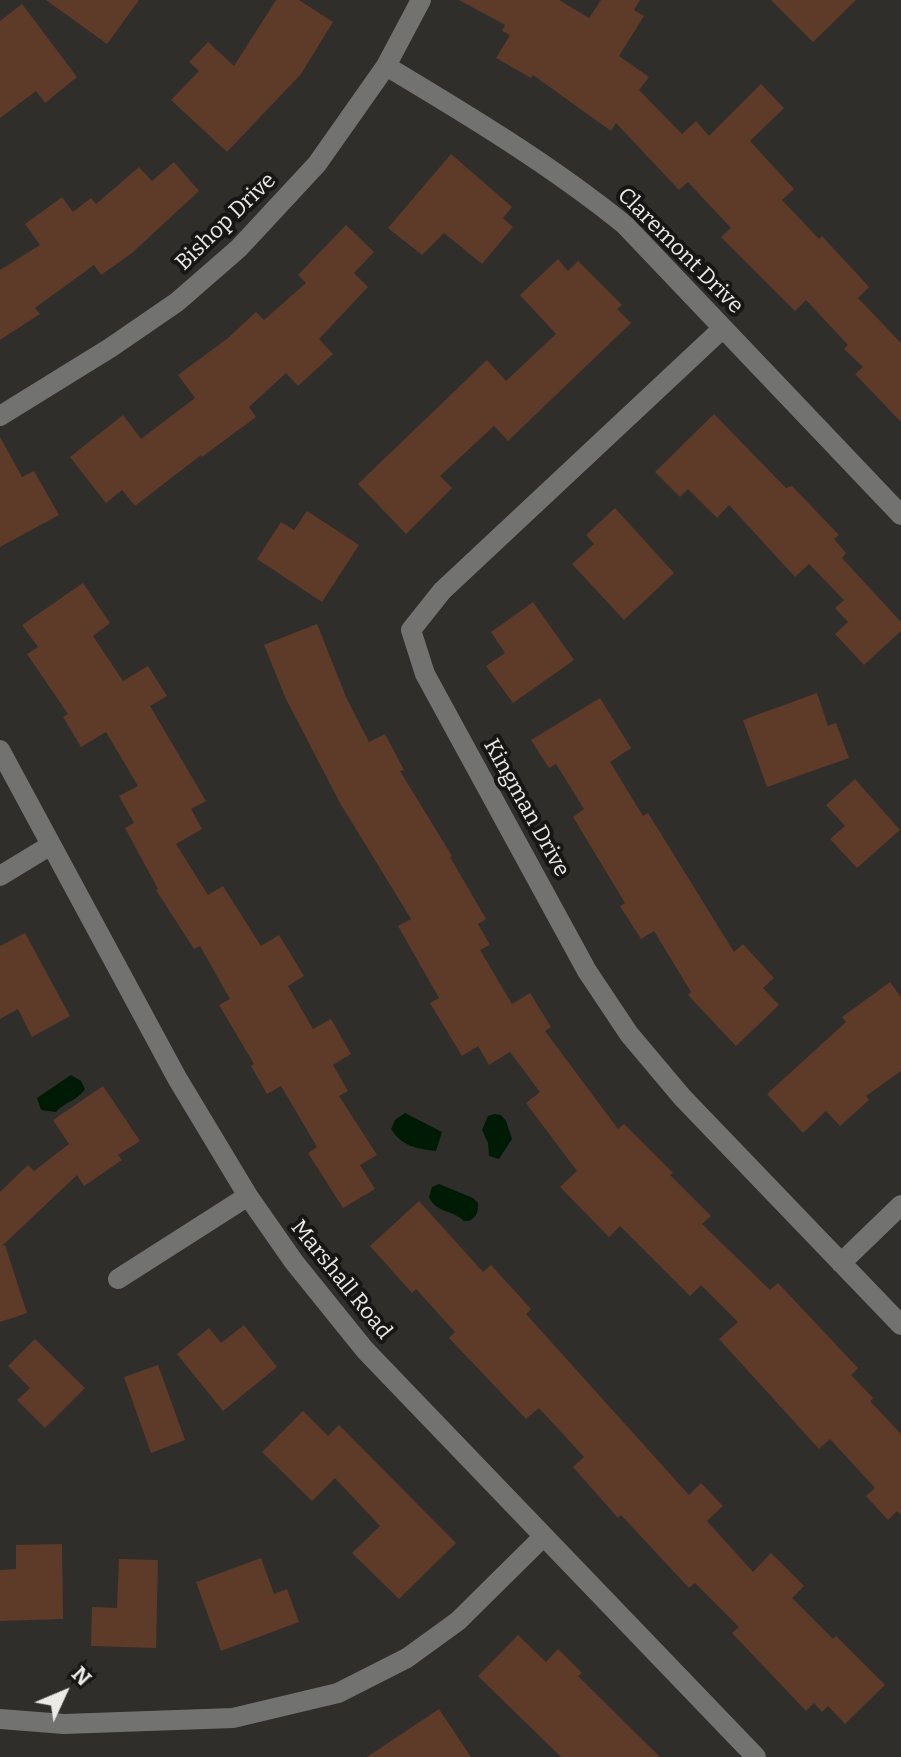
<!DOCTYPE html>
<html>
<head>
<meta charset="utf-8">
<style>
	body { margin:0 }
	#map { position:relative; width:901px; height:1757px; overflow:hidden; background:#302e2a; font-family:Bitter,serif }
	canvas { display:block }
	.north { position:absolute; left:24px; top:1653px; width:80px; height:80px; -webkit-text-stroke:6px #171615; paint-order:stroke; rotate:46deg; font-size:22px; font-weight:700; line-height:32px; text-align:center; color:#ebeae7 }
	.north::after { content:''; display:block; margin:auto; width:28px; height:36px; background:#ebeae7; clip-path:polygon(50% 0,100% 100%,50% 72%,0 100%) }
</style>
</head>
<body>
<div id="map">
<canvas width="901" height="1757"></canvas>
<div class="north">N</div>
</div>
<script>
const g = document.querySelector('canvas').getContext('2d');
g.lineJoin = 'round';
function fill(path, color) {
  g.fillStyle = color;
  g.fill(path, 'evenodd');
}
function stroke(path, color, width, dash) {
  g.strokeStyle = color;
  g.lineWidth = width;
  g.lineCap = dash ? 'butt' : 'round';
  g.setLineDash(dash || []);
  g.stroke(path);
}
function write(font, color, halo, rows, align = 'center') {
  g.font = font + ' Bitter,serif';
  g.lineWidth = 8;
  g.setLineDash([]);
  g.textBaseline = 'middle';
  g.strokeStyle = halo;
  g.fillStyle = color;
  for (const [text, x, y, turn = 0] of rows) {
    g.save();
    g.translate(x, y);
    g.rotate((+turn || 0) * Math.PI / 180);
    g.textAlign = isNaN(turn) ? turn : align;
    if (halo) g.strokeText(text, 0, 0);
    g.fillText(text, 0, 0);
    g.restore();
  }
}
fill(new Path2D(`
	M71,1075l10,6 4,8c-8,12 -19,12 -29,23l-15,-2 -4,-12z
	M405,1113l37,19 -6,19c-21,-3 -33,-4 -45,-22l4,-9z
	M494,1114l7,1 5,6 6,18 -13,20 -10,-3 -1,-13 -6,-13 6,-14z
	M439,1184l34,14 5,5c1,9 -3,19 -14,18 -11,-11 -28,-8 -35,-24l3,-10z`), '#001b05');
fill(new Path2D(`
	M46,0h93l-32,44z
	M276,0h23l34,22 -32,52 -74,78 -56,-52 28,-29 -10,-9 19,-20 26,24z
	M459,0h100l30,18 12,-18h39l-6,10 10,6 -25,40 30,21 -10,13 43,44 14,-13 13,15 52,-52 23,24 -34,33 44,48 -12,11 37,39 3,-3 47,51 -11,11 43,45v79l-46,-48 8,-7 -19,-18 4,-4 -42,-45 -11,11 -74,-74 10,-9 -43,-46 -9,8 -63,-67 -5,8 -78,-56 -2,3 -35,-20 14,-23 -8,-4 3,-6z
	M771,0h85l-43,42z
	M22,4l55,73 -32,26 -9,-12 -36,27v-97z
	M451,154l61,53 -9,11 10,9 -31,37 -38,-31 -22,22 -34,-27z
	M174,162l25,29 -67,62 -31,22 -7,-10 -59,43 5,6 -40,26v-70l40,-25 -15,-21 37,-27 11,15 18,-14 5,6 43,-37 13,14z
	M346,225l28,27 -20,21 14,14 -49,52 14,15 -35,32 -12,-13 -37,34 7,10 -54,40 -1,-2 -66,51 -13,-16 -16,13 -36,-46 53,-42 18,24 54,-41 -17,-23 50,-37 28,-26 8,8 42,-37 -8,-8z
	M558,259l10,12 10,-10 44,44 -5,4 14,14 -123,118 -14,-15 -54,50 12,12 -46,46 -48,-50 129,-124 19,21 50,-47 -36,-39z
	M714,414l72,74 6,-2 47,49 -5,4 12,14 -4,5 59,64v9l-37,34 -29,-31 13,-12 -13,-14 9,-8 -35,-36 -14,13 -66,-72 -12,13 -29,-29 -8,8 -25,-25z
	M0,437l22,40 12,-6 25,44 -59,32z
	M615,508l59,65 -50,47 -52,-56 22,-20 -8,-9z
	M307,511l52,34 -37,57 -65,-43 24,-37 13,8z
	M83,583l27,40 -17,13 30,45 25,-15 19,30 -17,10 56,95 -15,8 11,20 -26,15 32,51 15,-9 38,60 18,-11 25,41 -16,10 25,43 18,-10 20,35 -18,11 15,26 -9,5 38,59 -17,10 15,24 -32,19 -35,-55 9,-6 -36,-61 -14,8 -16,-28 3,-2 -35,-59 11,-6 -30,-53 -6,3 -38,-59 2,-1 -33,-61 9,-5 -15,-27 19,-10 -32,-54 -25,15 -18,-30 5,-3 -41,-60 11,-7 -16,-22z
	M533,602l41,58 -61,43 -27,-37 19,-13 -14,-21z
	M317,624l29,73 23,45 16,-8 19,36 -4,1 52,85 -2,1 36,62 -8,5 12,21 -10,5 32,54 18,-11 21,34 -6,4 73,98 6,-5 49,49 -3,2 41,41 -9,8 68,66 8,-7 80,85 -7,7 22,23 -3,3 31,33v81l-4,-4 -9,9 -22,-24 9,-8 -45,-49 -11,10 -100,-110 19,-17 -37,-37 -11,11 -70,-70 -11,11 -49,-50 17,-16 -51,-68 14,-11 -30,-40 -21,13 -11,-19 -16,10 -32,-53 9,-5 -41,-72 13,-7 -71,-116 -54,-104 -22,-54z
	M817,693l11,33 8,-3 13,35 -82,29 -24,-67z
	M600,698l31,50 -21,14 33,54 5,-3 86,139 9,-8 31,34 -11,10 16,17 -43,41 -48,-51 3,-3 -37,-61 -13,8 -21,-33 5,-3 -52,-86 11,-8 -28,-45 -7,4 -18,-28z
	M855,779l45,51 -43,38 -27,-29 15,-13 -19,-21z
	M25,933l45,83 -38,21 -14,-28 -18,10v-73z
	M890,982l11,15v74l-35,25 3,4 -29,26 -14,-15 -23,22 -36,-39 79,-72 -4,-5z
	M103,1086l37,55 -22,14 4,5 -38,26 -7,-11 -75,71 3,-1 22,68 -27,9v-130l28,-27 6,6 35,-27 -16,-24z
	M419,1201l64,71 8,-7 40,44 -5,5 163,181 12,-12 22,23 -16,15 46,51 18,-19 33,33 -12,12 41,41 3,-3 49,49 -40,39 -17,-18 -6,6 -8,-9 -8,8 -74,-78 7,-6 -44,-44 -6,5 -68,-73 -3,3 -45,-51 11,-10 -45,-49 -13,11 -77,-81 6,-6 -39,-43 -4,4 -42,-47z
	M244,1325l33,42 -54,44 -46,-57 32,-26 12,15z
	M35,1339l50,49 -40,40 -28,-28 13,-12 -22,-22z
	M158,1365l27,75 -34,13 -27,-76z
	M303,1411l25,25 11,-11 117,118 -57,56 -47,-46 28,-27 -45,-48 -23,23 -50,-49z
	M62,1544l1,75 -63,2v-51l16,-1v-24z
	M261,1558l13,36 13,-5 12,33 -78,29 -25,-69z
	M119,1559l39,1 -2,88 -65,-2 1,-39 25,1z
	M518,1635l28,27 12,-13 24,24 -4,3 82,81h-99l-83,-81z
	M439,1709l32,48h-104z`), '#5e3a29');
stroke(new Path2D(`
	M386,66c82,49 165,99 239,159l276,290
	M723,328l-281,263 -31,39 14,44 162,297 42,63 53,63 219,228
	M0,416l110,-68 67,-46 62,-54 78,-84 69,-98 35,-66
	M0,750l177,328 71,118 46,66 71,88 391,407
	M0,876l51,-31
	M841,1263l60,-58
	M118,1279l130,-83
	M0,1719l64,5 169,-6 105,-25 69,-35 51,-37 86,-85`), '#727270', 20);
write('22px', '#ebeae7', '#171615', [
	["Bishop Drive",226,222,-44],
	["Claremont Drive",680,251,45],
	["Kingman Drive",526,808,61],
	["Marshall Road",341,1280,51]
]);
</script>
</body>
</html>
